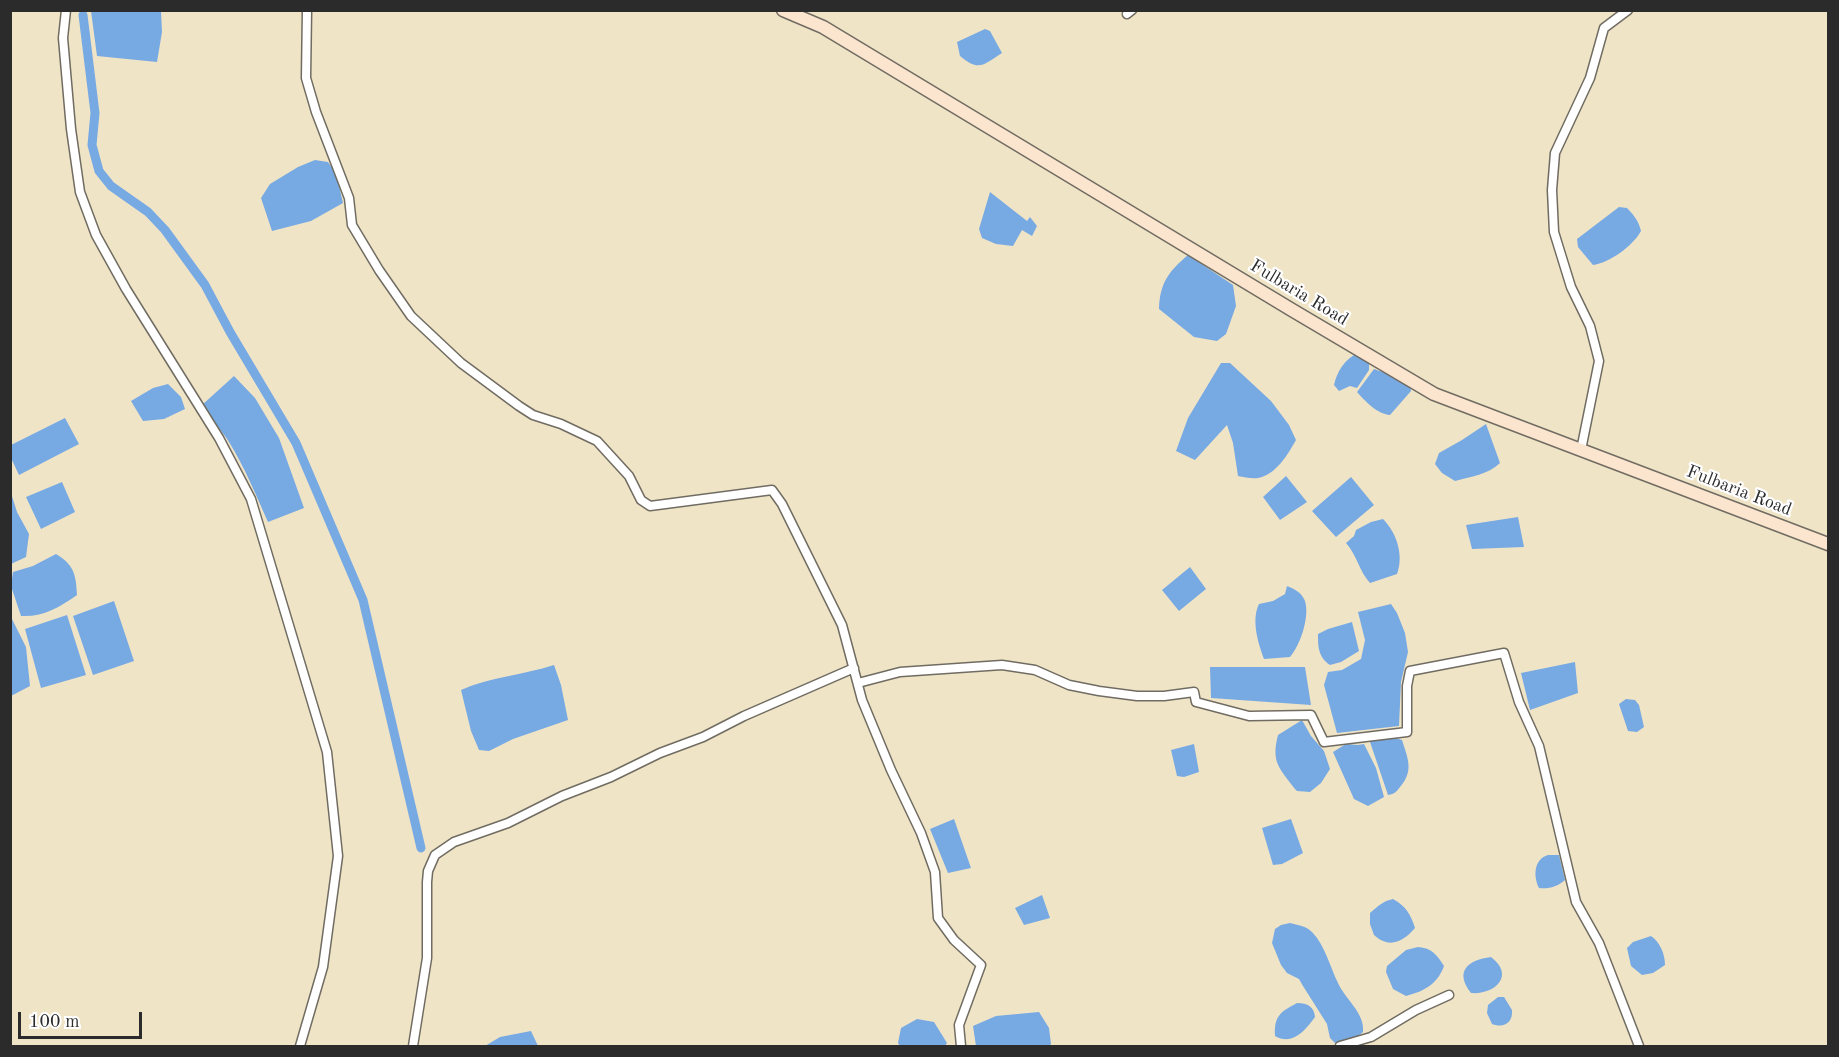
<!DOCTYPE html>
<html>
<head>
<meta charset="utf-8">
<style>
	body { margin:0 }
	#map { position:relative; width:1839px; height:1057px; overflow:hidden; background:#f0e4c7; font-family:"Old Standard TT",serif }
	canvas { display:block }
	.frame { position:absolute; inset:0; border:12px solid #2b2b2b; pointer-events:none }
	.scale { position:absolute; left:18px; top:1012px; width:124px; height:27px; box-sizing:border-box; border:3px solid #2b2b2b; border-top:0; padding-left:8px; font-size:18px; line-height:21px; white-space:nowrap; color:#2b2b2b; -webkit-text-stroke:4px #fff; paint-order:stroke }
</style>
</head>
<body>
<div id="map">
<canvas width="1839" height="1057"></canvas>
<div class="frame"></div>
<div class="scale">100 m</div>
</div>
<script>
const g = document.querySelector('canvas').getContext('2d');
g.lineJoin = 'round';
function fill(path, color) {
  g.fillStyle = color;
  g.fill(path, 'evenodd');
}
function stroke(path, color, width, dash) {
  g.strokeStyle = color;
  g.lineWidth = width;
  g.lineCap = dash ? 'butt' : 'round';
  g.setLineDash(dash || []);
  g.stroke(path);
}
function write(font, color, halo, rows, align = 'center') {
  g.font = font + ' "Old Standard TT",serif';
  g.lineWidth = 4.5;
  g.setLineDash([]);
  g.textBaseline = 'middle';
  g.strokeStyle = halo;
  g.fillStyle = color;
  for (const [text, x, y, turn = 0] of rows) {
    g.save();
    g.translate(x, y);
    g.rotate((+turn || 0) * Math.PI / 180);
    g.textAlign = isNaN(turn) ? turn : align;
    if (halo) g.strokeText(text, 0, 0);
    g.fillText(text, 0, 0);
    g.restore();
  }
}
fill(new Path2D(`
	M91,11h70l1,21 -5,30 -60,-6z
	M985,29l5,2 12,22c-19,12 -23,19 -42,3l-3,-14z
	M315,160l13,2 8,11 7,30 -32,18 -39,10 -11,-33 9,-14 28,-17z
	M990,192l37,29 3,-4 7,9 -5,10 -10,-6 -9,16 -17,-2 -14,-6 -3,-9z
	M1619,207l8,1c7,7 12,14 14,23 -8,15 -32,32 -48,34l-15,-18 -1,-8z
	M1188,255l45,30 3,21 -10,28 -9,7 -23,-4 -35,-28c1,-26 9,-37 29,-54z
	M1358,353l11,4v13l-12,18 -7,-2 -11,5 -5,-6c3,-14 11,-26 24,-32z
	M1221,363h9l41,38 18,24 7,15c-8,14 -20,35 -38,38 -6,1 -14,-1 -20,-2l-5,-33 -6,-18 -32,35 -19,-9 12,-33z
	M1374,369l36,13 1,9 -21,24c-13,-1 -25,-14 -33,-23z
	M234,376l21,22 24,40 25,70 -36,14c-12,-27 -23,-54 -39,-80 -8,-13 -19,-23 -27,-37z
	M168,384l13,13 4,12 -21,10 -21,2 -12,-20 22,-13z
	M65,418l14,26 -60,31 -8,-17v-13z
	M1486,424l14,39c-11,11 -30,14 -45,18l-13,-8 -7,-9 4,-11 23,-13z
	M1286,476l21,26 -27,18 -17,-23z
	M1351,477l23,28 -38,32 -24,-26z
	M62,482l13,30 -34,17 -15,-32z
	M11,493l6,19 12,22 -3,23 -15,7z
	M1518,517l6,30 -52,2 -6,-24z
	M1383,519c14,14 21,37 14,55l-27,9c-11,-12 -13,-28 -24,-40l8,-7 2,-6 15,-8z
	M56,554c18,11 20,20 21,41 -17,12 -33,22 -56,21l-10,-30 2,-14 20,-6z
	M1190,567l16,22 -27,22 -17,-21z
	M1287,586c8,3 15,7 18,15 5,16 -5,45 -15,56l-26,2c-6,-16 -13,-39 -5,-55l14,-3 12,-7z
	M114,601l20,60 -41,14 -20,-59z
	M1391,604l6,9 8,20 3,19 -7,30 -2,44 -62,7 -13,-48 4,-13 14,-2 19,-11 4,-19 -7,-28z
	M67,615l19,60 -45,13 -16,-59z
	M11,617l15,30 4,39 -19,10z
	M1352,622l7,29 -18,11 -11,3c-12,-8 -12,-19 -12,-31l10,-5z
	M1575,662l3,31 -48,17 -9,-37z
	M554,665l7,20 7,35 -55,19 -24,12 -10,-1 -8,-19 -10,-41c29,-13 62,-15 93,-25z
	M1210,667h95l6,38 -100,-7z
	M1626,699l9,1 4,5 5,22 -7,5 -9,-1 -9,-27z
	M1302,720l9,16 13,15 6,18 -9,14 -11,9 -13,-1 -2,-2c-16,-21 -24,-27 -17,-54z
	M1389,736l13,4c6,19 12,31 -2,47 -4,5 -5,7 -12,8l-19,-56z
	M1194,744l5,28 -15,5 -7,-1 -6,-26z
	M1346,744l12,1 6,-1 12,24 8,29 -16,9 -14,-7 -21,-47z
	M954,819l17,49 -23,5 -18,-44z
	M1291,819l12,34 -21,11 -9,1 -11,-37z
	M1548,855h11l6,25c-8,7 -16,9 -26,8 -6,-12 -5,-29 9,-33z
	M1042,895l8,23 -26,7 -9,-17z
	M1393,899c13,7 18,16 22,29 -12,14 -26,21 -41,7l-4,-11v-11c8,-7 13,-12 23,-14z
	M1290,923c8,2 16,3 22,9 13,13 18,35 26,51 7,16 27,30 25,49 -9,8 -16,11 -28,11l-5,-5 -3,-14 -24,-38 -4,-7 -12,-6 -6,-8 -9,-22 3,-14 6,-4z
	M1651,936c9,6 14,18 14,29l-12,8 -11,2 -11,-9 -4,-18 6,-6z
	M1418,947c14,1 19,8 26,19 -7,19 -20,25 -38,30l-13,-7 -7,-17 1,-6 19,-16z
	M1491,957c25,19 3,38 -20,36 -17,-22 -3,-33 20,-36z
	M1498,997h6l8,13c1,14 -9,18 -20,14l-5,-11 1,-8z
	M1297,1003c11,0 17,4 18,14 -10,14 -23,29 -40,19 -1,-20 5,-24 22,-33z
	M1039,1012l10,16 2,16 -2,2h-73l-3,-20 23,-10z
	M917,1019l17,3 13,21 -2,3h-45l-2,-3 3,-15z
	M531,1031l7,15h-53l15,-9z`), '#77a9e3');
stroke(new Path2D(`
	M83,15l12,98 -3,32 7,26 12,15 37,26 17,18 40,55 25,47 66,111 67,157 58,248`), '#77a9e3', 9);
const street = new Path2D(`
	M66,10l-3,28 8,91 9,63 16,43 30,54 93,149 32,61 76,253 11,104 -15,111 -23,79
	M307,10l-1,68 10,34 33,86 3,27 27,45 32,46 50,47 58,43 14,9 28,9 36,17 32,35 12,24 9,6 122,-16 10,14 60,121 20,75 29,70 30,63 14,39 3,46 16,22 27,25 -22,60 2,21
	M1127,14l5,-4
	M1581,450l18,-89 -9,-35 -19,-39 -17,-55 -2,-42 3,-37 35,-75 14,-50 24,-18
	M858,683l42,-11 102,-7 33,5 34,15 30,6 38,5h27l30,-4 2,10 53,14 62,-1 13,27 83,-10v-46l3,-15 94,-18 15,49 20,44 37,156 23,41 40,103
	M413,1046l14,-88v-76l1,-11 7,-16 19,-13 54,-19 54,-27 49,-19 49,-24 43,-16 41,-21 110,-48
	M1340,1046l31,-9 45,-27 33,-15`);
const secondary = new Path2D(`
	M783,10l40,17 469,283 142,84 394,150`);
stroke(street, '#706c62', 11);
stroke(secondary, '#706c62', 15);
stroke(street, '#fff', 8);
stroke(secondary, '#fce5cf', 12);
write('18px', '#2b2b2b', '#fff', [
	["Fulbaria Road",1299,293,31],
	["Fulbaria Road",1739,491,21]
]);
</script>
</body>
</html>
